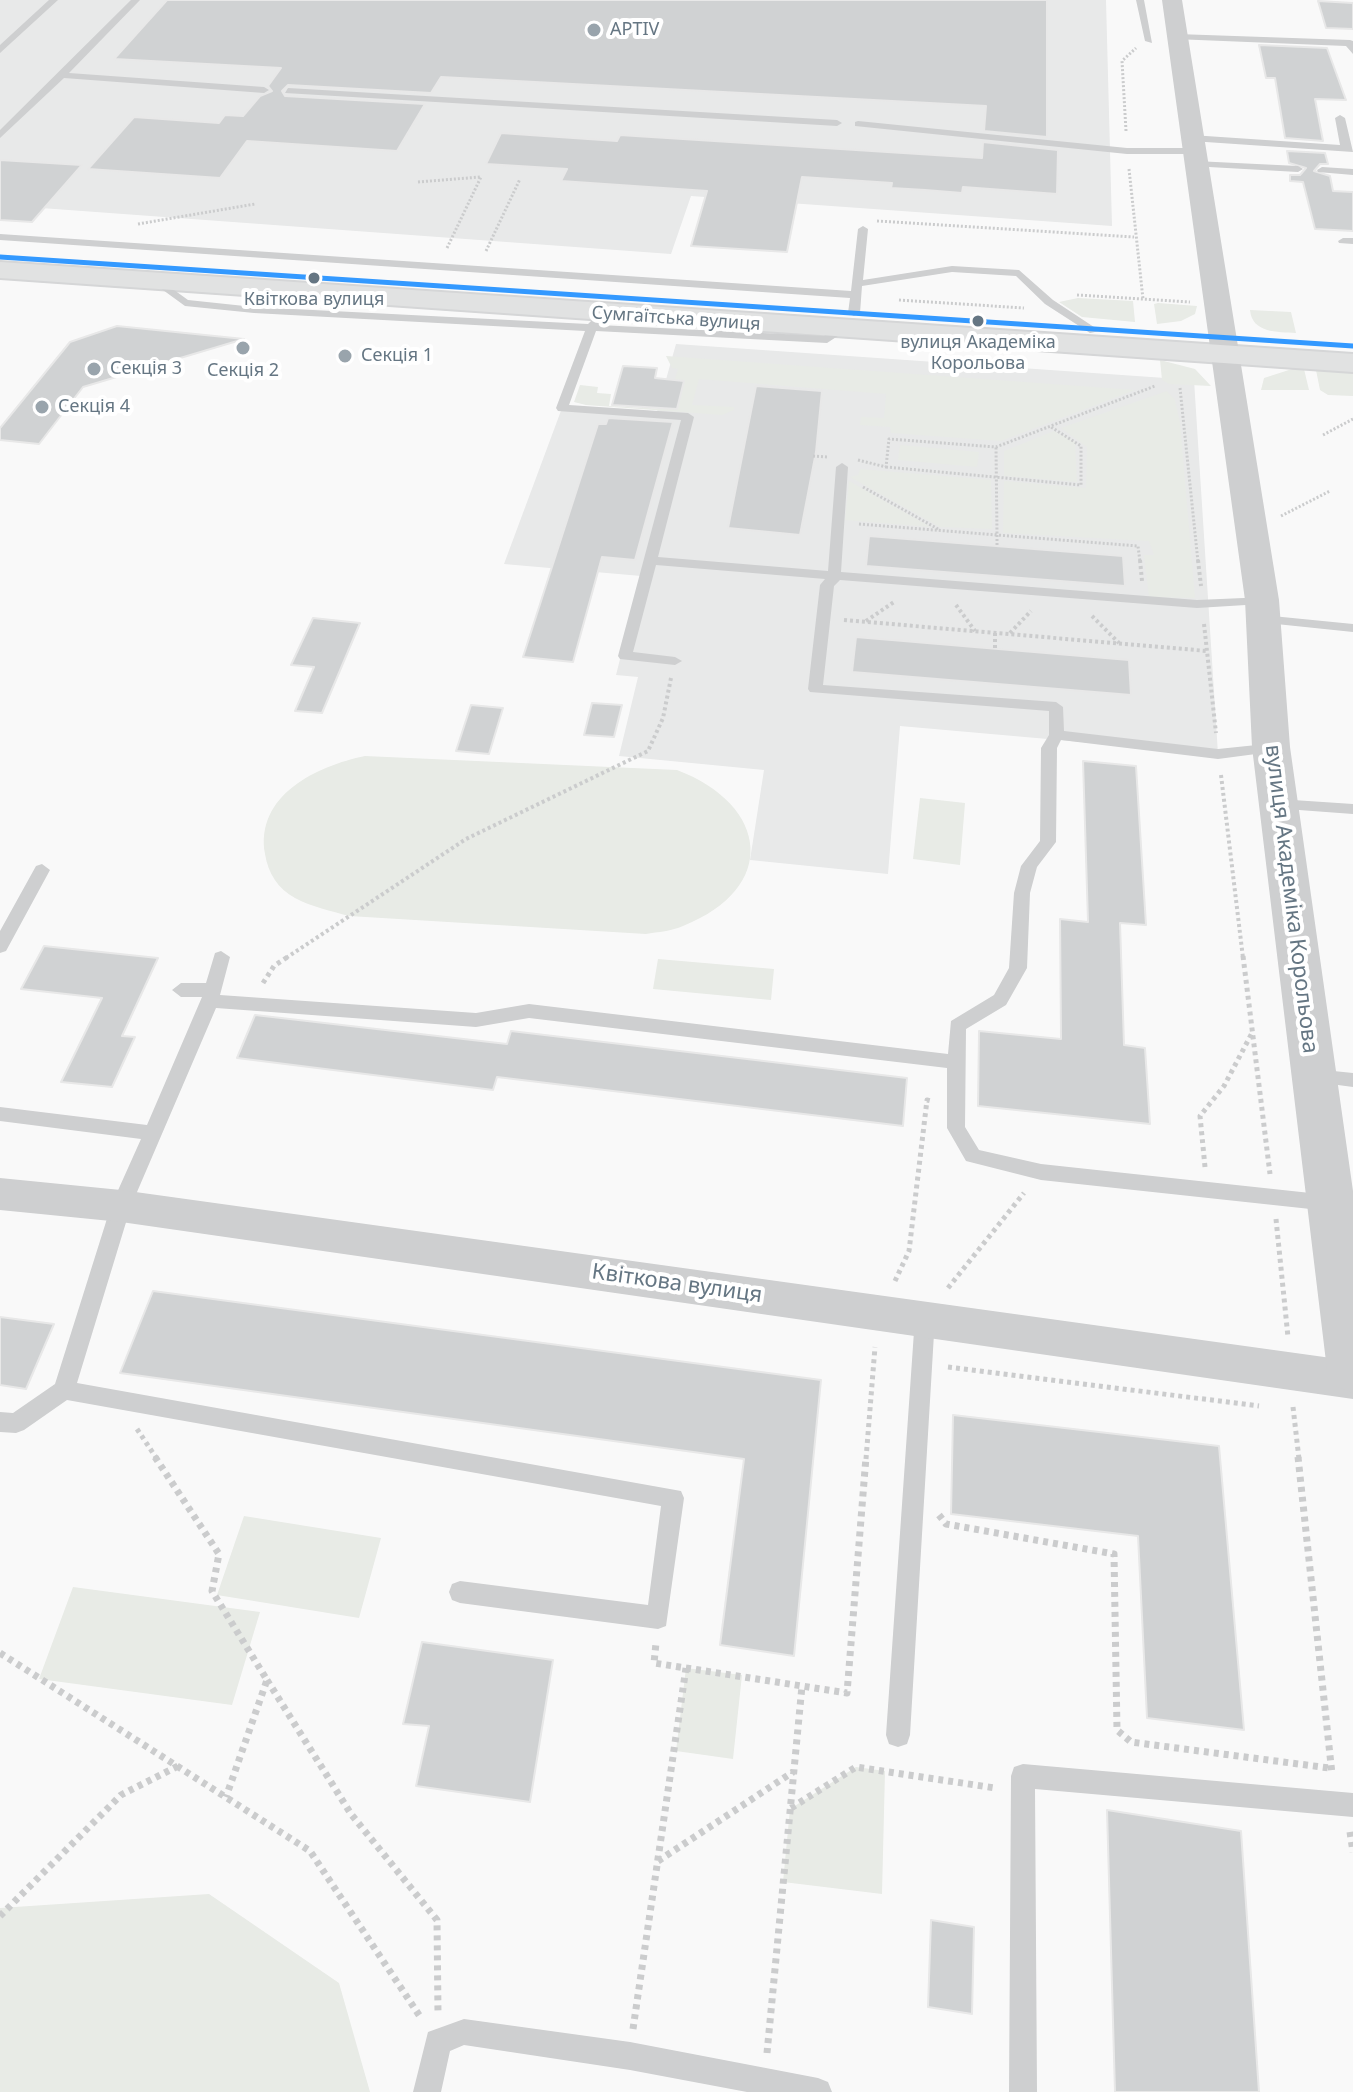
<!DOCTYPE html>
<html>
<head>
<meta charset="utf-8">
<style>
	body { margin:0 }
	canvas { display:block; background:#f9f9f9 }
</style>
</head>
<body>
<canvas width="1353" height="2092"></canvas>
<script>
const g = document.querySelector('canvas').getContext('2d');
g.lineJoin = 'round';
function fill(path, color) {
  g.fillStyle = color;
  g.fill(path, 'evenodd');
}
function stroke(path, color, width, dash) {
  g.strokeStyle = color;
  g.lineWidth = width;
  g.lineCap = dash ? 'butt' : 'round';
  g.setLineDash(dash || []);
  g.stroke(path);
}
function write(font, color, halo, rows, align = 'center') {
  g.font = font + ' "Noto Sans",sans-serif';
  g.lineWidth = 8;
  g.setLineDash([]);
  g.textBaseline = 'middle';
  g.strokeStyle = halo;
  g.fillStyle = color;
  for (const [text, x, y, turn = 0] of rows) {
    g.save();
    g.translate(x, y);
    g.rotate((+turn || 0) * Math.PI / 180);
    g.textAlign = isNaN(turn) ? turn : align;
    if (halo) g.strokeText(text, 0, 0);
    g.fillText(text, 0, 0);
    g.restore();
  }
}
fill(new Path2D(`
	M0,0h1106l6,226 -421,-30 -20,58 -671,-49z
	M676,344l518,36 24,374 -318,-28 -12,148 -138,-14 14,-90 -145,-14 19,-79 -22,-2 25,-99 -137,-12 58,-156 94,7z`), '#e8e9e9');
fill(new Path2D(`
	M1078,298l55,3 2,21 -53,-5 -23,-15z
	M1158,303l39,3 -2,8 -14,7 -24,3 -3,-20z
	M1250,310l41,2 5,21c-19,-1 -44,0 -46,-23z
	M666,356l469,34 -134,51 -110,-8 -1,-6 -30,-2 1,-8 23,1 2,-24 -187,-15 -7,26 42,2v3l-12,5 -136,-10 -12,-3 6,-17 18,2 -1,6 14,1 -2,12 57,3 12,-40 -6,-1z
	M1160,360l35,9 16,17 -42,-2 -7,-4z
	M1292,369h12l5,21h-48l3,-12z
	M1316,370l37,3v23l-25,-1 -8,-5z
	M1167,391l8,9 5,23 15,175 -46,-1 -5,-42h10l-5,-14 -146,-8 1,-52 82,7 1,-41 -26,-19z
	M1054,431l21,11 2,40 -73,-6v-25z
	M900,445l79,7 -2,15 -79,-7z
	M860,469l131,11 1,49 -52,-2 -90,-50 8,-2z
	M849,481l82,46 -86,-7z
	M365,756l312,14c92,35 102,118 6,156 -11,5 -25,6 -37,8l-297,-18c-18,-5 -37,-9 -54,-18 -17,-9 -27,-25 -30,-44 -10,-59 52,-88 100,-98z
	M920,798l45,5 -5,62 -47,-6z
	M658,959l116,10 -3,31 -118,-11z
	M244,1516l137,22 -22,80 -142,-23z
	M73,1587l187,25 -28,93 -193,-26z
	M686,1668l56,7 -9,84 -57,-8z
	M856,1767l29,4 -3,123 -99,-12 7,-73z
	M209,1894l130,89 31,109h-370v-184z`), '#e8ebe6');
const building = new Path2D(`
	M167,0h880v137l-63,-6 2,-25 -545,-29 -10,16 -143,-8 -6,6 3,5 140,8 -28,47 -150,-10 -27,37 -132,-9 46,-52 85,6 6,-8 18,1 17,-20 12,-5 -4,-5 13,-18 -167,-9z
	M1318,1l35,2v26l-27,-1z
	M1259,45l68,3 19,52 -31,-1 8,42 -38,-3 -10,-60h-9z
	M501,133l116,8 3,-6 362,23 1,-16 75,8 -1,44 -94,-7 -1,6 -37,-3 -34,-2 1,-5 -90,-6 -15,75 -96,-6 16,-55 -146,-10 6,-12 -81,-5z
	M1287,151l38,2 3,11h-8l-6,7 16,5 3,15 20,1v39l-38,-2 -12,-47 -13,-1v-6h10l6,-7 -17,-5z
	M0,160l82,5 -50,57 -32,-2z
	M117,326l127,13 -161,48 -44,57 -39,-4v-12l70,-86z
	M623,366l34,2 -2,10 29,3 -7,28 -65,-4z
	M756,386l66,5 -6,61 -16,83 -72,-7z
	M608,418l65,4 -38,138 -33,-3 -29,105 -50,-5 75,-233h8z
	M869,536l254,20 2,30 -259,-20z
	M313,618l47,5 -38,90 -27,-2 19,-44 -23,-2z
	M856,637l273,23 2,35 -279,-23z
	M592,703l30,2 -8,32 -30,-2z
	M471,705l32,3 -14,46 -33,-3z
	M1083,761l53,5 10,159 -26,-2 4,122 21,3 5,76 -172,-18 1,-75 82,8 -1,-120 28,3z
	M44,946l114,12 -36,78 13,1 -23,50 -51,-5 41,-84 -81,-9z
	M255,1015l252,29 4,-13 396,47 -4,48 -406,-49 -4,13 -256,-32z
	M153,1291l668,89 -27,276 -74,-11 24,-186 -624,-86z
	M0,1317l54,7 -28,65 -26,-4z
	M953,1415l266,31 25,284 -97,-12 -9,-182 -187,-22z
	M422,1642l131,18 -23,142 -114,-16 13,-60 -26,-2z
	M1107,1810l134,21 18,261h-144z
	M931,1920l43,7 -2,87 -44,-7z`);
fill(building, '#d0d2d3');
stroke(building, '#e8e8e8', 2);
const primary = new Path2D(`
	M0,262l1353,92v18l-1353,-94z`);
stroke(primary, '#d5d6d7', 4);
stroke(new Path2D(`
	M1126,131l-4,-70 14,-13
	M1129,169l14,130
	M418,182l62,-5
	M877,221l257,16
	M138,224l117,-20
	M447,248l34,-71
	M486,251l34,-72
	M1077,295l113,7
	M899,300l125,8
	M1180,388l18,174
	M1323,435l30,-16
	M813,456l15,1
	M858,460l28,7 3,-28 107,8 159,-61
	M886,467l195,18v-39l-30,-19
	M863,487l75,42
	M1281,516l49,-25
	M859,524l138,11 -1,-88
	M997,545v-10l141,11 2,16`), '#cbcccd', 3, [2, 2]);
stroke(new Path2D(`
	M1140,560l2,21
	M1198,560l3,26
	M956,605l19,26
	M1092,616l27,27
	M844,620l363,31
	M866,621l28,-19
	M1204,624l12,109
	M995,633v15
	M1010,633l21,-22
	M1221,775l22,183
	M286,958l180,-119 182,-88 15,-33 8,-40`), '#cbcccd', 4, [3, 3]);
stroke(new Path2D(`
	M1243,956l27,218
	M263,983l11,-17 15,-10
	M1205,1167l-5,-51 24,-30 28,-53
	M1276,1219l12,118
	M895,1281l14,-30 18,-151 4,1
	M948,1288l76,-95
	M948,1367l311,39
	M1293,1407l6,52
	M137,1429l20,30
	M866,1459l9,-112`), '#cbcccd', 5, [4, 4]);
stroke(new Path2D(`
	M155,1457l64,97 -7,37 55,89 -41,117
	M1298,1457l34,317
	M939,1515l7,9 168,30 3,176 14,12 198,26
	M0,1653l310,198 111,167
	M686,1668l161,25 19,-236
	M267,1680l84,134 86,106 1,93
	M791,1808l65,-41 139,21
	M1350,1832l3,20
	M658,1861l135,-89
	M0,1916l121,-121 57,-29
	M633,2029l53,-361 -32,-5 2,-20
	M767,2053l35,-367`), '#cbcccd', 7, [5, 5]);
fill(new Path2D(`
	M49,0h9l-58,53v-8z
	M131,0h9l-71,73 195,14 5,3 -5,3 -200,-15 -64,60v-8z
	M1136,0h8l8,43 -7,-2z
	M1177,34l173,6 3,1v13l-7,-8 -172,-7z
	M288,88l549,32 5,3 -5,3 -552,-33z
	M1340,115l5,3 8,34 -162,-11 -5,-3 5,-3 149,10 -5,-27z
	M858,121l269,27h66l5,3 -5,3h-66l-272,-28v-4z
	M1195,161l103,5 5,3 -5,3 -107,-6v-4z
	M1322,167l31,2v6l-35,-3 -1,-2z
	M863,226l5,3 -5,51 89,-14 67,4 34,30 47,31 -10,2 -45,-29 -29,-28 -64,-4 -90,14 -2,27 -6,3 -6,-3 2,-15 -850,-58v-6l851,57 7,-62z
	M1343,238h10v6l-14,-1 -1,-2z
	M156,277l32,23 66,7 334,17 7,-7 6,3 -2,5 225,11 12,-8h8v4l-17,11 -231,-12 -27,74 119,8 6,4 -36,140 170,14 8,-104 6,-4 6,4 -7,105 356,28 70,-3v6l-5,1 -65,4 -357,-28 -6,6 -11,99 233,17 7,5 1,24 154,18 58,-6v8l-5,1 -53,7 -157,-19 -4,8 -1,94 -19,25 -7,26 -3,75 -21,37 -40,24 -1,98 14,23 62,14 288,31 7,2 3,6 -3,6 -7,2 -288,-31 -75,-19 -19,-33v-60l-418,-50 -53,9 -260,-19 -85,198 -54,177 604,108 3,7 -18,128 -8,3 -198,-26 -8,-3 -3,-8 3,-8 8,-3 188,24 13,-99 -594,-106 -43,30 -8,3 -16,-1v-20l13,1 42,-29 56,-178 30,-67 -141,-18v-14l147,18 55,-128h-21l-9,-7 9,-7h25l9,-30 6,-2 9,6 -10,38 256,18 53,-9 419,50 3,-33 43,-26 15,-27 5,-75 7,-27 19,-25 1,-93 8,-13v-24l-239,-19 -2,-3 12,-104 5,-6 -169,-14 -23,87 42,5 7,4 -7,4 -55,-6 -2,-3 63,-236 -123,-9 -2,-3 29,-77 -331,-18 -69,-7 -33,-24 -2,-2z
	M1262,615l91,9v8l-96,-10 -2,-3z
	M1278,799l75,5v10l-81,-6 -2,-4z
	M42,864l8,6 -44,81 -6,2v-22l36,-65z
	M1314,1069l39,4v14l-45,-6 -3,-5 3,-5z
	M925,1308l7,3 3,6 -25,418 -3,9 -9,3 -9,-3 -3,-9 29,-418 3,-6z
	M1023,1764l330,29v24l-318,-28 2,303h-28l2,-316 3,-9z
	M464,2019l166,23 188,36 10,4 4,10h-85l-117,-22 -166,-25 -14,6 -9,41h-28l15,-60z`), '#cecfd0');
fill(new Path2D(`
	M0,1178l121,12 1232,171v38l-1232,-177 -121,-12z`), '#cecfd0');
fill(new Path2D(`
	M1162,0h20l97,600 11,147 63,444v202l-18,-7 -8,-16 -75,-623 -7,-147z`), '#cecfd0');
fill(primary, '#e1e2e2');
stroke(new Path2D(`
	M0,257l1353,89`), '#39f', 5);
for (const [x, y, r, color] of [
	[594,30,8,"#99a4ac"],
	[314,278,7,"#657683"],
	[978,321,7,"#657683"],
	[243,348,8,"#99a4ac"],
	[345,356,8,"#99a4ac"],
	[94,369,8,"#99a4ac"],
	[42,407,8,"#99a4ac"]
]) {
  const dot = new Path2D();
  dot.arc(x, y, r, 0, 2 * Math.PI);
  g.fillStyle = color;
  g.fill(dot);
  stroke(dot, '#fff', 3);
}
write('18px', '#657683', '#fff', [
	["APTIV",610,30],
	["Секція 1",361,356],
	["Секція 3",110,369],
	["Секція 2",243,371,"center"],
	["Секція 4",58,407]
], 'left');
write('18px', '#657683', '#fff', [
	["Квіткова вулиця",314,300],
	["вулиця Академіка",978,343],
	["Корольова",978,364]
]);
write('18px', '#657683', '#fff', [
	["Сумгаїтська вулиця",676,319,4]
]);
write('22px', '#657683', '#fff', [
	["вулиця Академіка Корольова",1291,899,83],
	["Квіткова вулиця",677,1284,8]
]);
</script>
</body>
</html>
